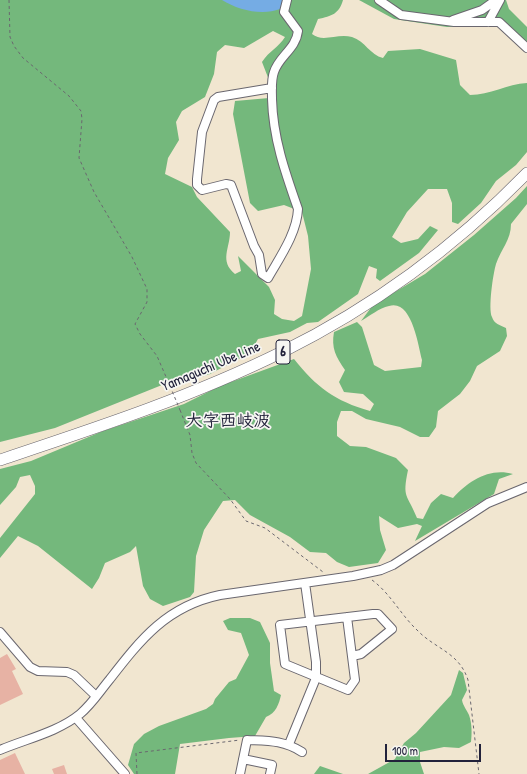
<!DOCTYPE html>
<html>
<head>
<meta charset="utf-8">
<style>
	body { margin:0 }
	#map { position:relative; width:527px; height:774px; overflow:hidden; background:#f1e6d0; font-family:"Patrick Hand",sans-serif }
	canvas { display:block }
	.scale { position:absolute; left:385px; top:744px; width:96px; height:18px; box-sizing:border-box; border:2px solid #22223b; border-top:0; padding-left:5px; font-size:12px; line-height:14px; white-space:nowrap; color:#22223b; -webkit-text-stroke:3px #f6f6f2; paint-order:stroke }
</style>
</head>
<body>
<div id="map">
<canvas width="527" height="774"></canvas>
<div class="scale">100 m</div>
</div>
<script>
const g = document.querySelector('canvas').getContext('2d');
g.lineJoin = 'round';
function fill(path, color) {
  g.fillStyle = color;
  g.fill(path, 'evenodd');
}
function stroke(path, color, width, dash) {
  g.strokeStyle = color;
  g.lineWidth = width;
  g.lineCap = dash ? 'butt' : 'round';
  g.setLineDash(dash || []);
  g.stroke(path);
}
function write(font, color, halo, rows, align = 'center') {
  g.font = font + ' "Patrick Hand","Klee One",sans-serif';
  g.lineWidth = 3.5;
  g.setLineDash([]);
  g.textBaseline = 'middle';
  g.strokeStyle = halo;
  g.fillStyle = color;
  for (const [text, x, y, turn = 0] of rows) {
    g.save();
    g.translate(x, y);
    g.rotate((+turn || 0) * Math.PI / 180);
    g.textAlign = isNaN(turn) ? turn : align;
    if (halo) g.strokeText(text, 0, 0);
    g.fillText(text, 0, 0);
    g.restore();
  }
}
fill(new Path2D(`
	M0,0h343c-4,14 -11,16 -25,19l-6,15c11,9 25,-1 40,3 13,4 18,18 31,21l5,-7 32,-2 36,11 4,25 10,10c20,0 37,-11 57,-12v69l-11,13 -20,16 -15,22 -23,21 -6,-2v-19l-5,-14h-19l-21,23 -15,25 9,6 17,-4 12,-13 8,4 -19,23 -39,28 -4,-3 1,-9 -8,-3 -11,28 -40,28 -11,1 -17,9 -32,7 -8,14 -40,21 -28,9 -20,2 -107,43 -55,14zM273,31l12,6c-6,10 -16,14 -23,25l7,18 7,6v7l-7,5 -34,3 -2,13 17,89 8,8 26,-6 18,7 6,24 3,33 -9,47 -8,5 -12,-2 -8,-5 1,-14 -6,-13 -31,-31 3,15 -6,3c-16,-13 -5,-26 -5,-42l-33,-35 -5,-10 -27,-13 3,-16 11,-18 -3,-18 6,-11 23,-14 9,-23 3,-22 8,-7 19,3z
	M359,0h147l3,9 18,18v24l-20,-20 -14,-6 -46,2 -53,-8z
	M527,186v18l-16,20c0,16 -10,25 -15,40 -3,10 -8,45 -4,53 2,7 8,8 14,11l1,8 -7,15 -23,15 -7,15 -10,13 -22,17 -2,16 -7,10h-9l-20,-10 -34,-8 -14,-8h-11l-4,11v14l13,10 16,1 30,11 12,12c-6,29 -1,23 9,48l6,1 8,-16 10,-9 12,4c15,-17 37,-31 60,-24l-14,5 -5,15 -79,47 7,-15 -5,-2 -19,4 -19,-12 1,14 6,20 -8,13 -29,4 -12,-5 -11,-9 -16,-1 -20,-15 -40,-22 -15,-15 -12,1 -19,29 -8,26 -2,36 -4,5 -27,9 -13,-7 -7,-13 -7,-40 -6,6 -25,11 -6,15 -7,11 -54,-43 -20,-10 -18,22v-20l35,-44v-8l-5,-11 -10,2 -4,10 -16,18v-36l31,-8 72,-30 81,-27 36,-18 74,-27c22,28 41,42 76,52l4,-7 -11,-10 -19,-2 -5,-10 6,-12c-9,-13 -14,-22 -11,-38l23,-10 5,5 12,38 11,6 36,-4 1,-7c-4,-15 -10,-61 -33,-54 -10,2 -19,10 -28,15l12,-16 52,-31 49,-39 42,-37z
	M230,618h20l10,4 10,21v20l4,28 7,4c-2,9 -5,18 -15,22l-11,19 -26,2 -49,6 -5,30h-41l-6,-9 6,-21 10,-10 15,-8 47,-17 7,-5 2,-5 14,-17 7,-3 13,-24 -8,-22 -13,-3 -5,-9z
	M459,670l4,3 4,17 -5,10c1,6 5,10 7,15 3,8 3,19 2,27l-12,6 -15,-1 -24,5v10l4,12h-56l27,-15 9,-16 12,-10 35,-38z
	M320,766l23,8h-29z`), '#74b87c');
fill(new Path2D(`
	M222,0h62l-4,9c-18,7 -42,1 -58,-9z`), '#75ace4');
fill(new Path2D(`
	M7,654l9,15 -4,2 11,23 -23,11v-47z
	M15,753l10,21h-25v-14z
	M64,765l3,9h-13l-2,-5z`), '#e7b2a4');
const minor = new Path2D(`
	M379,0l22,15 53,7h45l28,26
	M453,20l29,-10 14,-10
	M488,22l12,-22
	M272,88l-54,9 -4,3 -12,32 -5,47v6l5,5 24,-6 5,1 23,61 5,9 3,19 6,4c12,-21 29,-45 30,-69 -13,-37 -25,-71 -26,-110 0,-8 -1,-19 2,-27 5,-16 22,-23 24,-41l-14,-19 3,-12
	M347,617l8,63 -7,10 -63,-26 -5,-39 93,-11h5l14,15 -31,25 -9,2
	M0,632l30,35 8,4 29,1 7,3 22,21
	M76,718l49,56
	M289,744l27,-66v-16l-11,-79
	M0,750c26,-11 58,-18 80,-36 12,-10 20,-23 30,-35 31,-40 57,-73 110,-84l133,-19 28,-6 12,-5 95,-62 39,-16
	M243,759l29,6 -2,9
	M240,774l7,-34c21,1 36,0 55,12`);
const major = new Path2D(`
	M0,460c96,-32 191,-63 282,-108 91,-45 174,-106 245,-179`);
stroke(minor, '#6a676f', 10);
stroke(major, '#6a676f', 12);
stroke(new Path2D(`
	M9,0l1,37 4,9 9,12 46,38 12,15 1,8 -3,39 15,34 38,65 15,32v13l-12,22 5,10 17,22 13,30
	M180,410l10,25 2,18 4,10 34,36 16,22 19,7 58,44
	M372,580c18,13 29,35 45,50 18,19 42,22 51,50l11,94
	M137,774l-1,-21 104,-13`), '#6a676f', 1, [3, 3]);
stroke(minor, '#fff', 8);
stroke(major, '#fff', 11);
stroke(new Path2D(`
	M170,386l10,24`), '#6a676f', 1, [3, 3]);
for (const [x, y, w] of [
	[283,352,14]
]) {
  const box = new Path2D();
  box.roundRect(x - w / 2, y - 12, w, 24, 3);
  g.fillStyle = '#f6f6f2';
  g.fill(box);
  stroke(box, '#22223b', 1);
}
write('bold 14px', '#22223b', null, [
	["6",283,352]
]);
write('15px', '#22223b', '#f6f6f2', [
	["Yamaguchi Ube Line",211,367,-23]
]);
write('bold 17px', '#22223b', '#f6f6f2', [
	["大字西岐波",228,421]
]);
</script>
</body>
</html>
